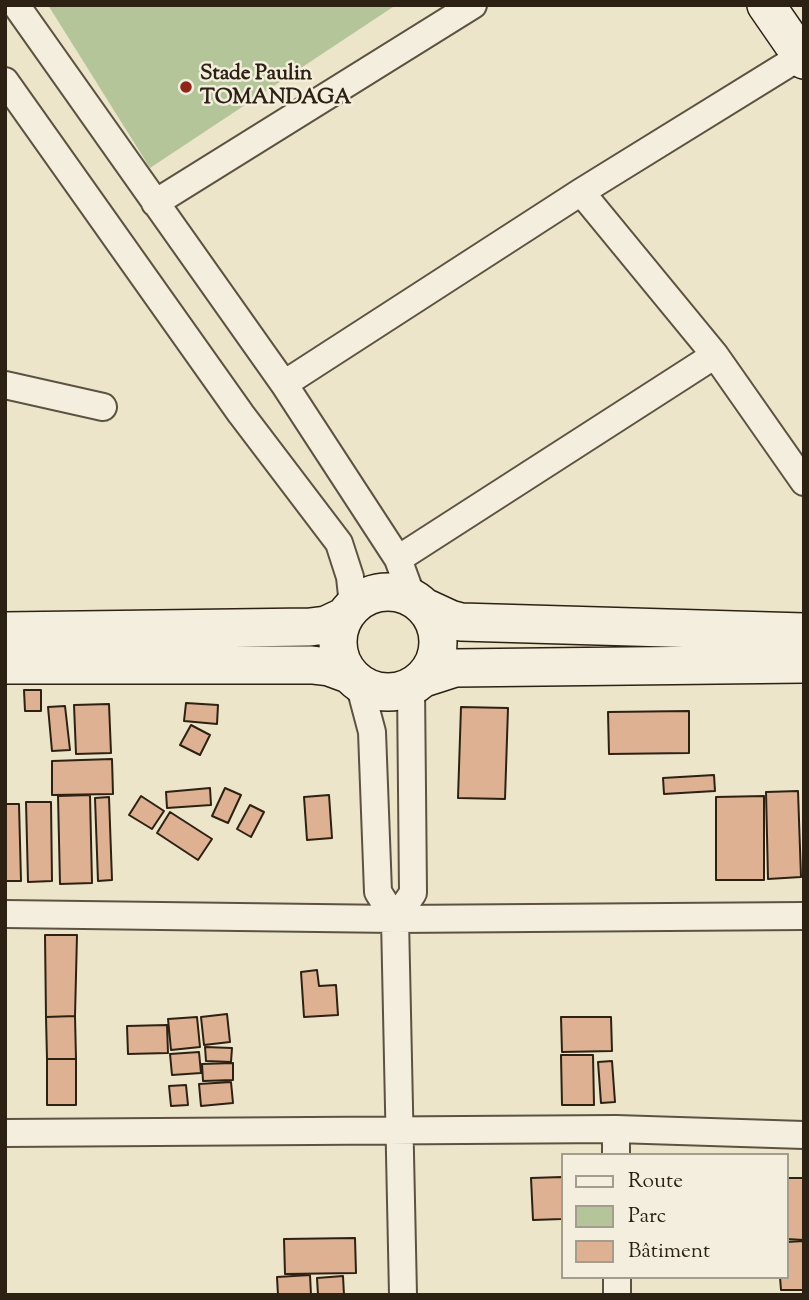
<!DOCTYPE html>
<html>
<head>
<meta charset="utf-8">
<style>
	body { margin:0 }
	#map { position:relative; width:809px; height:1300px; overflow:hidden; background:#ede5ca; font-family:"Sorts Mill Goudy",serif }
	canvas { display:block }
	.frame { position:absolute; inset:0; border:7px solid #2d2114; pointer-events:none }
	.legend { position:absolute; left:561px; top:1153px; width:228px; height:126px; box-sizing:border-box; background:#f3eedd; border:2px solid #a49c8d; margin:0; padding:9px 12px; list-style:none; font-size:21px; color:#2d2114 }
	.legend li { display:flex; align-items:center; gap:14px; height:35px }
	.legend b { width:35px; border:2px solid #a49c8d }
</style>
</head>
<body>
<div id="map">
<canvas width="809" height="1300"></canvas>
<div class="frame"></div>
<ul class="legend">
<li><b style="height:9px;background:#f3eedd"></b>Route</li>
<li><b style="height:19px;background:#b4c59a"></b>Parc</li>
<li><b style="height:19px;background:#ddb191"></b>Bâtiment</li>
</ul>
</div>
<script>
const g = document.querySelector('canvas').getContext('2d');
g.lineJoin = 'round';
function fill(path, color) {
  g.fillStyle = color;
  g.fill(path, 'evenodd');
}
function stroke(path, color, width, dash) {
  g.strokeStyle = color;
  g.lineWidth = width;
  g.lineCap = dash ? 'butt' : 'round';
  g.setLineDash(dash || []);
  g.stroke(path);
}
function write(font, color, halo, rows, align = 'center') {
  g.font = font + ' "Sorts Mill Goudy",serif';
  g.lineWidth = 5;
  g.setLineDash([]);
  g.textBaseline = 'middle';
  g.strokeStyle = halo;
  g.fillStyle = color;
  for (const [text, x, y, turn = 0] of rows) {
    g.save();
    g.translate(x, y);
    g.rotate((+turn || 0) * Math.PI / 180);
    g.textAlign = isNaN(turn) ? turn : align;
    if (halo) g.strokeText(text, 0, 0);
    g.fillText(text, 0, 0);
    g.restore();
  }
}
fill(new Path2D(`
	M48,5h348l-246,163z`), '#b4c59a');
const building = new Path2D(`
	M24,690h17v21h-16z
	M186,703l32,2 -1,19 -33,-3z
	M109,704l2,49 -35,1 -2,-49z
	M65,706l5,44 -18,1 -4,-44z
	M461,707l47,1 -3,91 -47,-1z
	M689,711v42l-80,1 -1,-42z
	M191,725l19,10 -10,20 -20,-10z
	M112,759l1,35 -61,1v-34z
	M714,775l1,16 -51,3 -1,-16z
	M210,788l1,17 -44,3 -1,-16z
	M225,788l16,7 -13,28 -16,-7z
	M798,791l3,86 -33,2 -2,-87z
	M90,795l2,88 -32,1 -2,-88z
	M329,795l3,43 -25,2 -3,-43z
	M141,796l23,15 -12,18 -23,-14z
	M764,796v84h-48v-83z
	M109,797l3,83 -14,1 -3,-83z
	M26,802h25l1,79 -24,1z
	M5,804h14l2,77h-15z
	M250,805l14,7 -13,25 -14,-8z
	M170,812l42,27 -14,21 -41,-27z
	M45,935h32l-2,81 -29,1z
	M317,970l2,16 17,-1 2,30 -34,2 -3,-45z
	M227,1014l3,28 -26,3 -3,-28z
	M75,1016l1,43h-29l-1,-42z
	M197,1017l3,30 -29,3 -3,-31z
	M561,1017h50l1,34 -50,1z
	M167,1025l1,28 -40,1 -1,-28z
	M205,1047l27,1 -1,14 -25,-1z
	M199,1052l2,21 -29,2 -2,-21z
	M561,1055h32l1,50h-32z
	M47,1059h29v46h-29z
	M612,1061l3,41 -14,1 -3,-41z
	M233,1063v17l-30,1 -1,-17z
	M231,1082l2,21 -32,3 -2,-22z
	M186,1085l2,20 -17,1 -2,-20z
	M562,1177v42l-29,1 -2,-42z
	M786,1178h18v62l-18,-1z
	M355,1238l1,35 -71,1 -1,-35z
	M804,1241v49h-23l-1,-13h6v-35z
	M310,1275l1,20h-33l-1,-18z
	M343,1276l1,19h-26l-1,-17z`);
fill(building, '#ddb191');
stroke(building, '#2d2114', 2);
const street = new Path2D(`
	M16,5l268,379 114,175 14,38
	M5,81l236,333 98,129 11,34 3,28
	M581,192l134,163 89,127
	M155,203l318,-198
	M284,384l297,-192 220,-136
	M5,385l98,22
	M398,559l317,-204
	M359,683l13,49 6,160 17,27 8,376
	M5,914l390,5 409,-3
	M395,919l18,-26 -2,-206
	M616,1129v26
	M5,1133l611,-4 188,6
	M617,1277v18`);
const secondary = new Path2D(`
	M766,5l38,55
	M338 642a50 50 0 1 1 100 0a50 50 0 1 1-100 0Z
	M424,607l26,12 11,3 343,10
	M5,631l305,-4 16,-2 17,-8
	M5,665h307l17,2 19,7
	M424,678l31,-10 349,-4`);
stroke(street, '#5d5242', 30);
stroke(secondary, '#2d2114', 40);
stroke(street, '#f3eedd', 26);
stroke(secondary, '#f3eedd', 37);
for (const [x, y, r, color] of [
	[186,87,7,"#8f2418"]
]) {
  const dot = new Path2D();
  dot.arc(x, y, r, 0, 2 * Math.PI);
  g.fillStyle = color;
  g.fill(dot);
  stroke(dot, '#f3eedd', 2.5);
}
write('bold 21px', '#2d2114', '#f3eedd', [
	["Stade Paulin",200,75],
	["TOMANDAGA",200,99]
], 'left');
</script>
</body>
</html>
